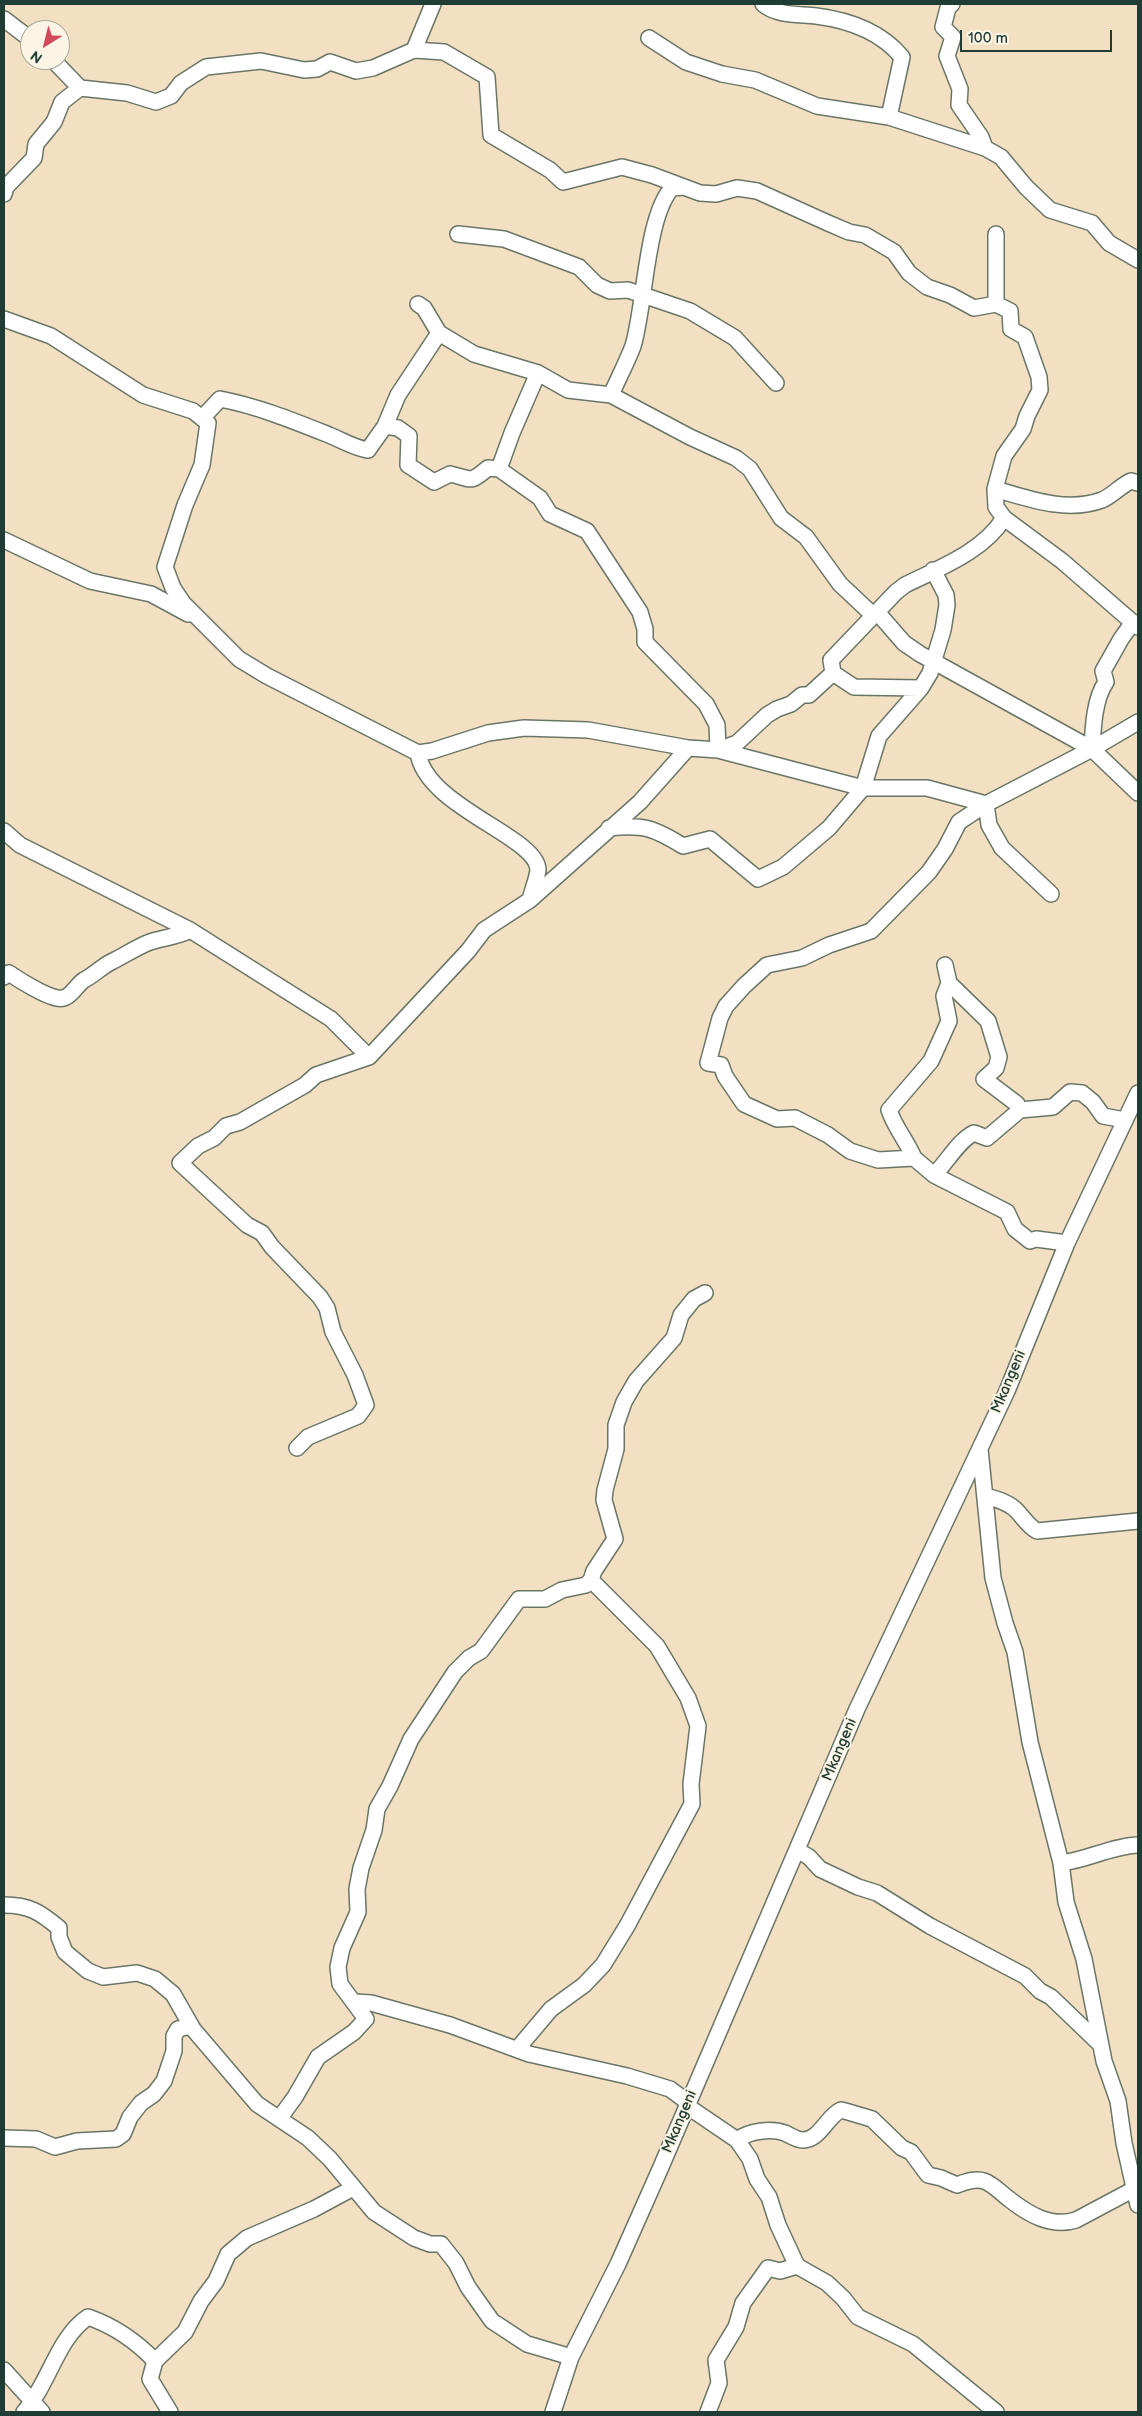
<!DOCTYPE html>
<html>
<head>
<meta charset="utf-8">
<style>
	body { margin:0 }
	#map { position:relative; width:1142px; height:2416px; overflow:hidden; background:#f3e0c3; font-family:"Balsamiq Sans",sans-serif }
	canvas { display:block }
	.frame { position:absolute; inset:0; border:5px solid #1f3d34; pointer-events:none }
	.north { position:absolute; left:20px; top:20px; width:50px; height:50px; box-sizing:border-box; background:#fcf5e5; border:1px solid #a4ab9e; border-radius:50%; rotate:216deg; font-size:14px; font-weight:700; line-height:20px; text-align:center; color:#1f3d34 }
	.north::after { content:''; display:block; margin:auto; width:18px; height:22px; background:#d1495b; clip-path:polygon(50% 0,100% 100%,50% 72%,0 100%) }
	.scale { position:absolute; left:960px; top:30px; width:152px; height:22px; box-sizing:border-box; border:2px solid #1f3d34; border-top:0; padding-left:6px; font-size:15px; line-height:18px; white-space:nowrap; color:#1f3d34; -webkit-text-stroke:4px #fcf5e5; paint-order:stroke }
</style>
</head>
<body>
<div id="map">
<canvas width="1142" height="2416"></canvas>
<div class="frame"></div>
<div class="north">N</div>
<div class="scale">100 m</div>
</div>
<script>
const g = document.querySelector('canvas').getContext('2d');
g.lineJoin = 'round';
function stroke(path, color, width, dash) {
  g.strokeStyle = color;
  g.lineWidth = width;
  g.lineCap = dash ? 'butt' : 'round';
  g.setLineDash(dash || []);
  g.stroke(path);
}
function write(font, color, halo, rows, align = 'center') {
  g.font = font + ' "Balsamiq Sans",sans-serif';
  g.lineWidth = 4;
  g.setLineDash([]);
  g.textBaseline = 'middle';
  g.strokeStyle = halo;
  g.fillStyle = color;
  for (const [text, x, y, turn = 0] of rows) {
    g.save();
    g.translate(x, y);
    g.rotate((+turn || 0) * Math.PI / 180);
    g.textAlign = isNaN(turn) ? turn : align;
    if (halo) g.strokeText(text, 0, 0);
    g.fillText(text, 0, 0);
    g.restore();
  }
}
const minor = new Path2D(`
	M763,4c14,12 35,10 53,12 32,4 65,16 86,41l-13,60
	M952,4l-4,4 -5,19 10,10 -6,19 13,33 -1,16 22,32 4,11 16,9 25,30 24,23 42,13 17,20 29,17
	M4,19l26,20
	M649,38l37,24 36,12 33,6 62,26 72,11 96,31
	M414,50l19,-46
	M53,60l27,28
	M4,194l2,-7 28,-29 2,-14 18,-22 8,-20 18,-14 47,5 29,9 15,-6 10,-13 25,-16 55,-6 43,9 13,-1 13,-7 26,9 17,-3 41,-18 30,2 43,25 4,58 59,35 13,12 59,-15 30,8 48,18 16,1 21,-6 20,3 71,32 21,9 16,3 29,17 15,21 18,14 23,8 24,13 22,-4
	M458,234l46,5 75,28 18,18 13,6 18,-1 62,21 45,27 41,45
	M996,234v70l14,7 1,18 14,8 14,40 1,13 -13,26 -4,13 -19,27 -9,33 1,18 8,11 58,43 76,66
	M418,304l6,4 15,25 35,21 64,19 30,17 43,5 79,42 46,21 14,11 31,49 25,19 34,47 34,32
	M4,319l47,17 92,59 50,16 15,12 -6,42 -17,40 -20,62 8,21 10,15 56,56 28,17 151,77 14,-2 56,-18 36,-5 64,2 100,18 30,2 145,38h64l59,16 106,-55 46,-27
	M611,395c7,-16 16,-33 22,-49 12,-39 13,-130 39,-158l12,-1
	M202,418l18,-19c37,7 74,22 109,36 13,5 25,13 39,15l17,-24 13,-31 41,-62
	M385,426l13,2 11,8 -1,29 26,17 16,-8c23,5 19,10 38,-6l11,1 13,-36 26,-60
	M499,469l41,29 10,16 37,17 53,81 5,17v13l61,62 11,21 1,25 19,-7 30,-28 10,-6 14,-5 11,-9h7l24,-22 21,14 67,1
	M995,489c34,10 72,24 107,11 10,-4 18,-14 29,-19l7,2
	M4,540l86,41 61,13 37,20
	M877,612l27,31 16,11 172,95 46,44
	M833,673l-2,-13 65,-68 9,-7c34,-17 78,-33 99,-67
	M1092,749c1,-20 2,-50 14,-67l-3,-11 18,-32 12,-17
	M418,753c8,54 120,84 120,117 -1,9 -6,21 -8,30
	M609,828c34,-4 45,0 74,18l27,-7 48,40 25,-12 46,-39 34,-40 16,-52 42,-48 9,-15 13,-43 4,-25 -1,-10 -13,-25
	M4,831l16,14 170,85 141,89 38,38
	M1051,894l-49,-46 -13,-23 -3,-21 -27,18 -14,27 -16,23 -58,59 -42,14 -27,13 -35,7 -23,21 -18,20 -6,12 -12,45 13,2 4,11 19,28 33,15 18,-1 33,17 22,16 28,9 36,-2 20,17 73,37 8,17 15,12 6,-2 31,4
	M4,977l5,-4c10,7 36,23 48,25 13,3 19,-13 27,-18 10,-5 18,-14 29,-19 12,-6 24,-14 37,-19 12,-4 31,-6 40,-12
	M949,983l39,38 11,36 -3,11 -12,11 33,25 3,6
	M914,1158c-7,-17 -19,-30 -25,-48l42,-49 18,-40 -5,-25 5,-13 -4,-18
	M934,1175c13,-13 25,-35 40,-42l13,5 33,-28 33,-3 17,-15 12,1 11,9 10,14 22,4
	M297,1448l11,-11 50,-21 8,-11 -11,-30 -22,-43 -6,-24 -7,-11 -48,-50 -10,-14 -15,-8 -67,-62 18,-17 16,-8 12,-12 14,-4 65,-37 11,-10 53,-18 99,-106 16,-21 46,-30 110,-98 48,-54
	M980,1449l13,129 12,45 10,29 15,90 31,121
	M986,1496c10,3 22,6 30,14 7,7 12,16 21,21l101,-10
	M1138,1845c-27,1 -50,15 -77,18l5,39 18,57 20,102 14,40 6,42 14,62
	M797,1850l12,7 11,12 38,18 19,6 53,33 95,50 15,15 11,6 49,47
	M4,1905c25,0 36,7 55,23v9l6,15 23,19 15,6 34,-4 18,6 18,15 20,35 64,75 51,34 22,21 44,53 40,26 16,6h11l15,19 12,24 24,34 35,23 44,13
	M355,2002l16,1 79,22 79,29 98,22 43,13 19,14
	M518,2048l33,-39 33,-24 19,-20 24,-39 65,-122 -1,-20 7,-58 -10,-28 -31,-52 -66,-66
	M687,2106l50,34 13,19 7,20 12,18 9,28 19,41
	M279,2119l16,-22 23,-40 36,-25 12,-13 -26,-35 -2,-17 4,-19 16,-36 -1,-23 4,-21 13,-38 3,-21 13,-23 21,-47 44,-67 14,-14 12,-7 38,-52h26l17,-9 24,-5 5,-5 3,-9 21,-32 -11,-39 1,-10 11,-41v-24l8,-23 12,-21 38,-43 7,-23 13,-16 11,-6
	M4,2138l32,1 19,8 22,-6 39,-2 7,-5 7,-17 11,-14 13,-9 10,-13 10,-30v-15l4,-7 13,-3
	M737,2140c12,-9 34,-12 48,-7 6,3 12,7 18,7 17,0 24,-24 38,-30l4,1 27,8 30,29 9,4 17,23 13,3 16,7c8,-3 18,-7 27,-4 9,3 17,12 25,18 19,15 42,29 67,21l62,-33
	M4,2370l38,42
	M24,2412c25,-28 33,-74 64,-95 26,9 48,24 67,44
	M170,2412l-20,-33 5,-18 30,-29 16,-31 15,-20 12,-27 19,-16 67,-29 39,-21
	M553,2412l18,-55 47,-93 43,-97 196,-458 150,-318 60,-148 71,-150
	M708,2412l11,-29 -3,-23 20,-33 7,-24 25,-35 12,3 17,-5 30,17 16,15 15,19 55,27 83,68`);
stroke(minor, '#697666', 18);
stroke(minor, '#fff', 15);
write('15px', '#1f3d34', '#fcf5e5', [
	["Mkangeni",1009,1382,-67],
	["Mkangeni",840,1750,-67],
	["Mkangeni",680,2122,-67]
]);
</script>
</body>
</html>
